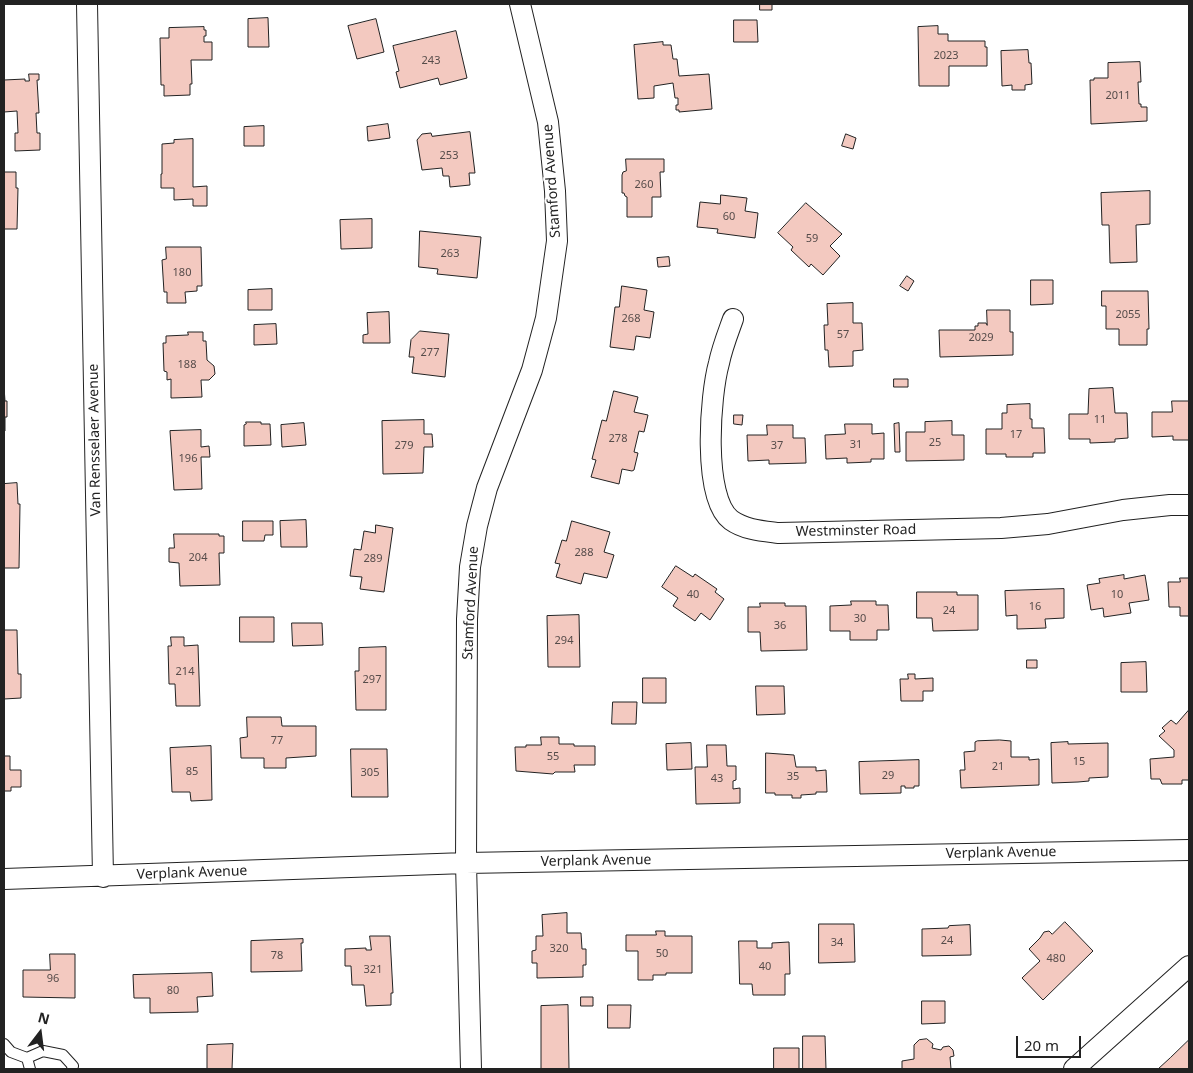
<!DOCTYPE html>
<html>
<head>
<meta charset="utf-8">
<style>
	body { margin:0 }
	#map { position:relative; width:1193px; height:1073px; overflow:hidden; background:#fff; font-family:"Noto Sans",sans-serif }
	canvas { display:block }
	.frame { position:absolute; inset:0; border:5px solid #222; pointer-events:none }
	.north { position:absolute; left:15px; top:1008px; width:50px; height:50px; -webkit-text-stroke:4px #fff; paint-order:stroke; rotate:15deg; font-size:14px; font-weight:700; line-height:20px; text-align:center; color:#222 }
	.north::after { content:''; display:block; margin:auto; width:18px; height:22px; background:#222; clip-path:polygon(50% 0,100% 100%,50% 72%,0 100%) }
	.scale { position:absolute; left:1016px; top:1036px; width:65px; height:22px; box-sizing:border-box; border:2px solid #222; border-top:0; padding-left:6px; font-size:15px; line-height:18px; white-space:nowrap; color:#222; -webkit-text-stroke:4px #fff; paint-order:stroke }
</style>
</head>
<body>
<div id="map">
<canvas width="1193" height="1073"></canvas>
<div class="frame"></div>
<div class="north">N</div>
<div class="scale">20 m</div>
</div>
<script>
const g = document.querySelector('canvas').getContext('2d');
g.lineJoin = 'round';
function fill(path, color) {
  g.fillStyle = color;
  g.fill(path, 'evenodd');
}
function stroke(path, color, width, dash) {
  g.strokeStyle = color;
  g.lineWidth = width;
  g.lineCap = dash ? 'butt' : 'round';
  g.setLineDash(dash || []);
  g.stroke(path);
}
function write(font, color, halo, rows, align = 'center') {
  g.font = font + ' "Noto Sans",sans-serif';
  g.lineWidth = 4;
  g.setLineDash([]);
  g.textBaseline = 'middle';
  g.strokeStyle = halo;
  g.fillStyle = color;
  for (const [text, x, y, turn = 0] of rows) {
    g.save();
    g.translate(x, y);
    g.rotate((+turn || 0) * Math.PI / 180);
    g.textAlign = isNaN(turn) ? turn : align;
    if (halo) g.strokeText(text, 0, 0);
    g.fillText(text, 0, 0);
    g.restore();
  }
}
const building = new Path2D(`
	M760,4h12v6h-12z
	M268,18l1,29h-21v-28z
	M376,19l8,33 -27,7 -9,-33z
	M734,20h23l1,22h-24z
	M938,26v8h10v7h37v6h2v19h-38v20h-30l-1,-59z
	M204,27v3h2v6h-2v6h8v18h-21l1,24h-2v11l-26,1v-11h-3l-1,-47h9v-10z
	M456,31l11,47 -27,7 -2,-7 -38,10 -4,-16 3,-1 -6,-25z
	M663,42v3h8l2,14h4l2,17 30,-2 3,35 -33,3v-2h-3v-5h2v-7h-3l-2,-15 -19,3v12l-16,1 -4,-54z
	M1028,50l1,13h2l1,21 -7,1v5h-13v-5l-10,1 -1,-35z
	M1140,62l1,20h-3l1,22h2v3h6v14l-56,3 -1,-44h4v-2h14v-15z
	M29,74h10v6h-2l2,33h-3l1,20h3v17l-25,1v-18h3l-1,-22 -13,1v-32l21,-1v2h4z
	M388,124l2,14 -22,3 -1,-14z
	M264,126v20h-20v-19z
	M470,132l5,41h-6l1,12 -20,2 -1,-11h-6l-1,-8 -20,2 -5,-30 5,-6 9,-1 1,3z
	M846,134l10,4 -3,11 -11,-3z
	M193,139v48l14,-1v20h-14v-7l-19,1v-12h-13v-14h1v-30l12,-1v-3z
	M626,159h38v13h-4l1,25h-9v20h-25v-20l-2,-1 -1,-3h-2v-18l1,-3 3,-1z
	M4,172h12v16h2l-1,41h-13z
	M1150,191v33l-14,1 1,37 -27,1 -1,-38h-7l-1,-32z
	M721,195l26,3 -2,13 13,2 -3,25 -38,-5 1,-4 -21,-2 3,-25 20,2z
	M806,203l36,31 -12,12 10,10 -17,19 -12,-11 -2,3 -18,-17 2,-3 -15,-14z
	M372,219v29l-31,1 -1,-29z
	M420,231l61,6 -4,41 -40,-4 1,-5 -19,-2z
	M166,247h35l1,39h-5v5l-12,1 1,11h-19v-11h-3l-2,-32 4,-1z
	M669,257l1,9 -12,1 -1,-9z
	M907,276l7,5 -6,10 -8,-5z
	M1031,280h22v24l-22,1z
	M622,286l25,4 -3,20 10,2 -4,26 -14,-2 -2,14 -24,-3 5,-40h4z
	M272,289v21h-24v-20z
	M1102,291h46l1,38h-2v16h-28v-16h-13v-23h-4z
	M853,303v20h9l1,27 -10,1v15l-24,1 -1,-17h-3l-1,-25h4l-1,-21z
	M987,310h23v22h3v23l-73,2 -1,-27h36v-4h3v-3h8l1,2z
	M389,312l1,31h-27v-8l5,-1 -1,-21z
	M276,324l1,20 -23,1v-20z
	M420,331l29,3 -4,43 -33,-4 2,-16h-5l2,-17z
	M188,332h15v9h3l1,19 7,6 1,8 -6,6h-8l1,17 -31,1v-19l-4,1v-8l-3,-1 -1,-28h3v-7l22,-1z
	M894,379h14v8h-14z
	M4,387l1,14h2v16h-2v14h-1z
	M1113,388l2,25h12l1,25 -13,1v3l-25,1v-4h-21v-25h19l1,-25z
	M614,391l24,6 -4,15 14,3 -4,17 -5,-1 -5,21 4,1 -4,17 -2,1 -10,-2 -3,15 -28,-7 5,-17 -4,-1 10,-39 4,1z
	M1172,401h17v39h-16v-4l-21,1v-25h20z
	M1030,404v15h2v9h12l1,25h-12v4h-27v-3h-20v-25h16v-16h5v-8z
	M734,415h9l-1,10 -8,-1z
	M424,420v14h8l1,13h-9l-1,26 -40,1 -1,-53z
	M952,421v14h12v25l-58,1v-29h19v-10z
	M246,422h15v2h9l1,21 -27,1v-21l2,-1z
	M304,423l2,22 -24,2 -1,-22z
	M899,423l1,29h-5l-1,-28z
	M845,424h27v10l12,-1v26h-13v3l-24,1v-5l-21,1 -1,-24 20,-1z
	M767,425h26v13h12l1,25 -37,1v-4l-21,1 -1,-26h20z
	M201,430v17l8,-1 1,11h-9l1,32 -28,1 -4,-59z
	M17,483l1,21h2l-1,64h-15v-84z
	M306,520l1,27h-26l-1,-26z
	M243,521h30v14h-8l-1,6h-21z
	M572,521l38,11 -6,20 10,3 -7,23 -23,-5 -3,11 -25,-7 4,-13 -5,-1 7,-23 4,1z
	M376,525l17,3 -9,64 -24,-3 2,-12 -12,-1 4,-27 7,1 3,-19 11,2z
	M174,534h45v2h5v17h-5l1,32 -40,1 -1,-23 -10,-1v-14h5z
	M676,566l17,11 2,-3 22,15 -2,3 9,7 -14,21 -9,-7 -6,8 -22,-15 5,-8 -16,-11z
	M1124,575v4l21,-4 4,25 -20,3 2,10 -27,4 -1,-9 -12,2 -4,-25 13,-2 -1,-4z
	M1180,578h9v38h-9v-9h-11l-1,-25h12z
	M1064,589v29l-19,1 1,9 -29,1v-14l-11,1 -1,-25z
	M917,592h40v3h21v35l-45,1 -1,-13h-15z
	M851,601h25v4h12l1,25h-12v10h-27v-9h-20v-25l21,-1z
	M760,603h25v3h21l1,44 -46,1 -1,-19h-12v-25h12z
	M579,615l1,52h-32l-1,-51z
	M240,617h34v25h-34z
	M292,623h30l1,22 -30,1z
	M4,630h13l1,44h3v24l-17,1z
	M171,637h13v9l14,-1 2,61h-24l-1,-22h-6l-1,-38h3z
	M386,647v63h-30l-1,-39h4v-23z
	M1027,660h10v8h-10z
	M1146,662l1,30h-26v-29z
	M908,674h7v5l18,-1v13h-10v10h-22l-1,-22h8z
	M643,678h23v25h-23z
	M756,686h28l1,28 -28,1z
	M613,702h24l-1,22h-24z
	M1189,710v70h-7v4h-20l-2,-5h-9l-1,-20 24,-2v-7l-15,-14 6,-5 -3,-3 9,-8 5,4z
	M247,717h34l1,9h34v30l-30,2v10h-22v-10h-23l-1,-20 7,-1z
	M541,737h18v7h15v2h21v19h-21l1,7h-20l-2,2 -37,-3 -1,-24h11v-2h15z
	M1000,740l11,1v16h18v3l10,-1v26l-78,3 -1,-18h5l-1,-18 11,-1v-9l2,-1z
	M1068,742v2l40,-1v34l-19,1v3l-11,1 -26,1 -1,-40z
	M691,743l1,26 -25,1 -1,-26z
	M707,745h19l1,21h9v14l-3,1v8l7,-1v15l-44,1 -1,-37h12z
	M211,746l1,54 -21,1 -1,-9h-18l-2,-44z
	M351,749h36l1,48h-36z
	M766,753l28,2 2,12h20v4l10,-1 1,22h-11v2l-15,1v3h-9v-3h-17v-2h-9z
	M4,756h6v14h11v17h-10v4h-7z
	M919,760v26h-5v2h-9v-2h-4v7l-41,1 -1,-32z
	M567,913v20h14l1,16h4v16h-3v12l-46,1v-15h-5v-12l4,-1v-14h7l-1,-21z
	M1065,922l28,29 -50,49 -21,-22 18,-17 -11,-12 11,-11 4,-6 5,-1 3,3z
	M819,924h35l1,38 -36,1z
	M970,925l1,30 -49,1v-27l26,-1 1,-2z
	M656,931h9v5h27v37h-26v2h-13v5h-15v-29h-12v-16h30z
	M370,936h20l3,57h-2v12l-25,1 -2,-21h-12l-1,-19h-6v-17l21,-1v2h5z
	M303,939v4h-2l1,28 -51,1v-31z
	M739,941h18v7h15v-5l17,-1 1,32h-5v21h-32l-1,-11h-12z
	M50,954h25v44l-52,-1v-27h27z
	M212,973l1,23 -16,1 1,15 -48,1v-15h-16l-1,-23z
	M581,997h12v9h-12z
	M922,1001h23v22l-23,1z
	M568,1005l1,64h-28v-63z
	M608,1005h23l-1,23h-22z
	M803,1036h22l1,33h-23z
	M927,1039l6,5 -1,4 9,2 2,-3 6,-1 4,4 1,6 -4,1 1,12h-49v-8l12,-2v-14l5,-5z
	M1189,1040v29h-31l12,-11z
	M233,1044l-1,25h-25v-24z
	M774,1048h25v21h-25z`);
fill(building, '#f3c9c0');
stroke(building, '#222', 1);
const service = new Path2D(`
	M4,1044l7,8 16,6 16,-7 20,4 10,11 -1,3
	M27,1058l3,11`);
const minor = new Path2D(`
	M87,4l16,873
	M733,319c-5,14 -11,29 -14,44 -9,32 -17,135 12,157 14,10 32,11 48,13l222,-5 47,-4 75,-14 47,-5h19
	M4,879l462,-16 723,-13
	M471,1069l-5,-206 1,-244 3,-52 7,-41 10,-38 45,-118 14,-52 11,-77 -2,-50 -7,-69 -28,-118
	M1074,1069l115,-103`);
stroke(service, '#222', 12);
stroke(minor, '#222', 22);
stroke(service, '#fff', 10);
stroke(minor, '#fff', 20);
write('11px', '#564c4a', null, [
	["2023",946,56],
	["243",431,61],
	["2011",1118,96],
	["253",449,156],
	["260",644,185],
	["60",729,217],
	["59",812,239],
	["263",450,254],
	["180",182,273],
	["2055",1128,315],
	["268",631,319],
	["57",843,335],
	["2029",981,338],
	["277",430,353],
	["188",187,365],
	["11",1100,420],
	["17",1016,435],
	["278",618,439],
	["25",935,443],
	["31",856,445],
	["279",404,446],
	["37",777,446],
	["196",188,459],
	["288",584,553],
	["204",198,558],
	["289",373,559],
	["40",693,595],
	["10",1117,595],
	["16",1035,607],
	["24",949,611],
	["30",860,619],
	["36",780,626],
	["294",564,641],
	["214",185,672],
	["297",372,680],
	["77",277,741],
	["55",553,757],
	["15",1079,762],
	["21",998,767],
	["85",192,772],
	["305",370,773],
	["29",888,776],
	["35",793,777],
	["43",717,779],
	["24",947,941],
	["34",837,943],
	["320",559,949],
	["50",662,954],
	["78",277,956],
	["480",1056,959],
	["40",765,967],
	["321",373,970],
	["96",53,979],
	["80",173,991]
]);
write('14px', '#222', '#fff', [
	["Stamford Avenue",552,181,-94],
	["Van Rensselaer Avenue",95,440,-91],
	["Westminster Road",856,531,-1],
	["Stamford Avenue",471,603,-87],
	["Verplank Avenue",1001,853,-1],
	["Verplank Avenue",596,861,-1],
	["Verplank Avenue",192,873,-2]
]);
</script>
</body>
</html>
